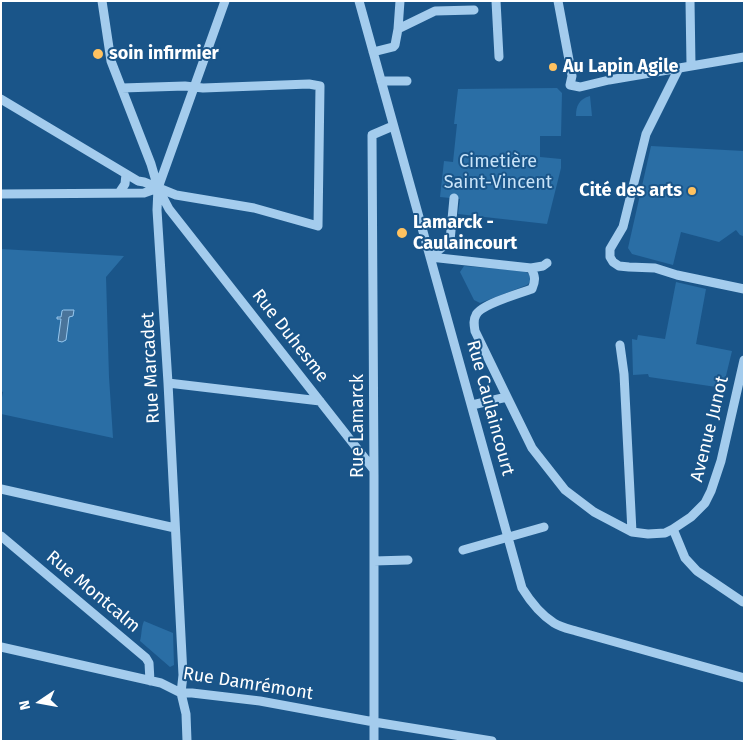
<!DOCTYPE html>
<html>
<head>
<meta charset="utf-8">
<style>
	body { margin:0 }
	#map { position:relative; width:745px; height:742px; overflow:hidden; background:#1a5589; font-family:"Fira Sans",sans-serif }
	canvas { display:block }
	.frame { position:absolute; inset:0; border:2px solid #fff; pointer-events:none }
	.north { position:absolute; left:15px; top:677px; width:50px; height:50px; -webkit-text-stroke:4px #1a5589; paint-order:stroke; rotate:258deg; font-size:14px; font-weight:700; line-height:20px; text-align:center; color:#fff }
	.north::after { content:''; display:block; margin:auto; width:18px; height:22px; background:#fff; clip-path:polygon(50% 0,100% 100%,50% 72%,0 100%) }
</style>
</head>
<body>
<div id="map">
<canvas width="745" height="742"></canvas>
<div class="frame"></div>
<div class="north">N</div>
</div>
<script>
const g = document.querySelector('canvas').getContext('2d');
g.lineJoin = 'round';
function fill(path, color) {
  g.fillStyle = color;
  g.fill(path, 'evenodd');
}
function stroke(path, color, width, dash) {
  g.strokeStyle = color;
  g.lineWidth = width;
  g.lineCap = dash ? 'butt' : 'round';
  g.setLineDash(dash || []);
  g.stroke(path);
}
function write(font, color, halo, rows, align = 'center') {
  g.font = font + ' "Fira Sans",sans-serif';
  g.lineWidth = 4;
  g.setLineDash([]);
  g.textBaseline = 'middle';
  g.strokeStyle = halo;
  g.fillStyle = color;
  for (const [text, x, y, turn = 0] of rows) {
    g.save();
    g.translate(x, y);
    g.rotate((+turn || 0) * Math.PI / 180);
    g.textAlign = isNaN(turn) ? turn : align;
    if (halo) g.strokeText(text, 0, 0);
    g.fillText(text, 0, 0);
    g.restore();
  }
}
fill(new Path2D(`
	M557,88l5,5 -1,43h-21v21l21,2v9l-14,56 -89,-10 2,-15 -20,-2 4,-36 9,1 4,-38h-3l4,-35z
	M590,96l2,20h-16c0,-10 3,-17 14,-20z
	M651,146l93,5v80l-1,5 -3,-1 -4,-5 -17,12 -38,-10 -8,33 -41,-11 -4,-6z
	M1,249l123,7 -18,21 3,100 4,61 -112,-24v-12l2,-10 -2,-1z
	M464,266l60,5 5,3c2,5 2,8 -2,11l-47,18 -6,-3 -14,-28z
	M676,282l30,7 -10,55 36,7 -9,37 -74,-11 -1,-3 -15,1 -1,-36 5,1 1,-5 27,4z
	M144,621l29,12 1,32 -4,2 -30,-26c2,-7 1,-13 4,-20z`), '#2a6ea5');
const water = new Path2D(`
	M64,310h10l-1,6 -4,1 -3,23 -4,2 -4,-1 3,-22h-4v-2h4l1,-6z`);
fill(water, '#4a749a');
stroke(water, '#97c8ef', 1);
stroke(new Path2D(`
	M102,1l9,60 40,103 7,24 -1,22 11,173 15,292 -2,18 5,21 1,27
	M225,1l-67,187 11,21 205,261
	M359,1l163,587c8,13 18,26 32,35 6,4 15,6 22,8l168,47
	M496,1l3,56
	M558,1l14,75 -2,9 10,2 29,-7 135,-23
	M690,1l1,64
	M398,29l37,-18 39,-1
	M373,52l20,-5 2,-2 3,-16 2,-28
	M679,68l-33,66 -23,93 -13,22v8l3,5 6,4 10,1 26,1 22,7 67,14
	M381,81h26
	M1,99l137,82 6,1 32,13 78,13 64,18 2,-140 -11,-2 -106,4 -18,-2 -63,2
	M119,193l6,-9 1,-10
	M1,194l143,-1 14,-5
	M430,257l101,11 12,-2 4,-3
	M430,257l20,-16 4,-43
	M620,345l4,29 8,158
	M168,383l152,18
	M507,397l-32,-66c-1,-6 -2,-11 1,-16 4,-10 44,-22 56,-26 4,-9 3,-13 -1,-21
	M472,405l35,-8 25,51 33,42 29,22 38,20 16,2 17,-1 8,-4 18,-12 14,-14 6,-12 10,-30 23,-101
	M1,489l174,39
	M673,529l12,29 12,13 46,31
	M1,536l145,122 3,5 1,18
	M463,550l81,-23
	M374,561l34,-1
	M1,647l160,36 20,10h11l68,8 114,21 118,19
	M374,741v-266l-2,-340 21,-9`), '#a4cced', 9);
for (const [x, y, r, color] of [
	[98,54,6,"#ffc260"],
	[553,67,5,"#ffc260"],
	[692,191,5,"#ffc260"],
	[402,233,6,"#ffc260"]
]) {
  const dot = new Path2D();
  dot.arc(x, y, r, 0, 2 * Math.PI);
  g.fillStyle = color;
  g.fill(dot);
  stroke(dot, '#1a5589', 2);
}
write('bold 18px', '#fff', '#1a5589', [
	["soin infirmier",109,54],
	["Au Lapin Agile",563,67],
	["Cité des arts",682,191,"right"],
	["Lamarck -",413,223],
	["Caulaincourt",413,244]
], 'left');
write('18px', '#c9e4f9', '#1a5589', [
	["Cimetière",498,162],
	["Saint-Vincent",498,183]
]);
write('18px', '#fff', '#1a5589', [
	["Rue Duhesme",290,336,52],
	["Rue Marcadet",151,368,-93],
	["Rue Caulaincourt",490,408,75],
	["Rue Lamarck",358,426,-90],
	["Avenue Junot",710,429,-76],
	["Rue Montcalm",93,592,40],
	["Rue Damrémont",248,684,9]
]);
</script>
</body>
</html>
